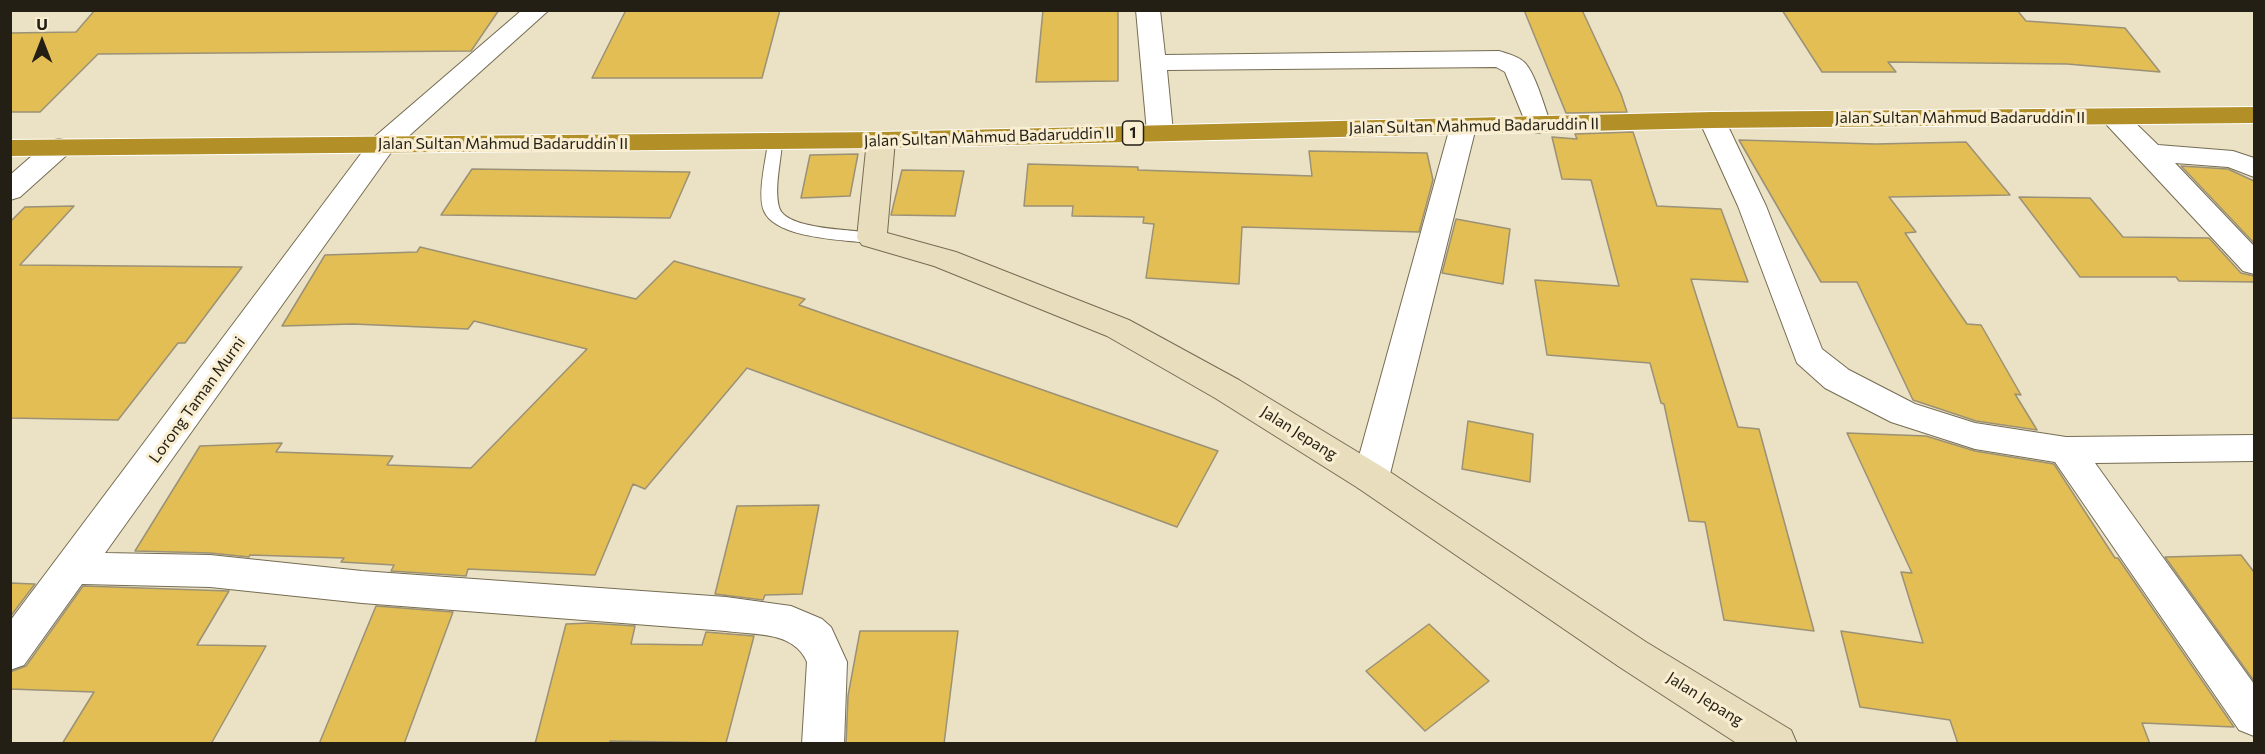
<!DOCTYPE html>
<html>
<head>
<meta charset="utf-8">
<style>
	body { margin:0 }
	#map { position:relative; width:2265px; height:754px; overflow:hidden; background:#ebe1c4; font-family:Commissioner,sans-serif }
	canvas { display:block }
	.frame { position:absolute; inset:0; border:12px solid #231f14; pointer-events:none }
	.north { position:absolute; left:12px; top:12px; width:60px; height:60px; -webkit-text-stroke:4px #f9eed1; paint-order:stroke; rotate:0deg; font-size:16px; font-weight:700; line-height:24px; text-align:center; color:#231f14 }
	.north::after { content:''; display:block; margin:auto; width:21px; height:27px; background:#231f14; clip-path:polygon(50% 0,100% 100%,50% 72%,0 100%) }
</style>
</head>
<body>
<div id="map">
<canvas width="2265" height="754"></canvas>
<div class="frame"></div>
<div class="north">U</div>
</div>
<script>
const g = document.querySelector('canvas').getContext('2d');
g.lineJoin = 'round';
function fill(path, color) {
  g.fillStyle = color;
  g.fill(path, 'evenodd');
}
function stroke(path, color, width, dash) {
  g.strokeStyle = color;
  g.lineWidth = width;
  g.lineCap = dash ? 'butt' : 'round';
  g.setLineDash(dash || []);
  g.stroke(path);
}
function write(font, color, halo, rows, align = 'center') {
  g.font = font + ' Commissioner,sans-serif';
  g.lineWidth = 6;
  g.setLineDash([]);
  g.textBaseline = 'middle';
  g.strokeStyle = halo;
  g.fillStyle = color;
  for (const [text, x, y, turn = 0] of rows) {
    g.save();
    g.translate(x, y);
    g.rotate((+turn || 0) * Math.PI / 180);
    g.textAlign = isNaN(turn) ? turn : align;
    if (halo) g.strokeText(text, 0, 0);
    g.fillText(text, 0, 0);
    g.restore();
  }
}
const building = new Path2D(`
	M95,10h404l-28,41 -373,3 -58,58h-30v-79l66,-1z
	M626,10h154l-18,68h-170z
	M1043,10h75v71l-82,1z
	M1524,10h58l39,84 6,18 -61,1z
	M1782,10h235l9,11 99,7 35,44 -93,-8 -179,-2 8,10h-74z
	M1633,132l24,74 64,3 27,73 -57,-3 47,148 21,2 55,202 -90,-11 -19,-98 -16,-1 -25,-117 -3,-1 -11,-40 -103,-8 -12,-75 84,6 -28,-106 -29,-1 -10,-42 25,2 -2,-5z
	M1739,140l136,4 91,-2 44,53 -121,2 27,35 -11,1 62,91 14,1 40,70 -6,-1 22,36 -61,-9 -63,-21 -56,-118h-36z
	M1309,151l118,2 6,27 -14,52 -177,-5 -3,57 -93,-6 8,-54 -11,-1 1,-6 -72,-1 1,-10h-49l4,-42 110,3v3l174,6z
	M858,154l-8,42 -49,2 9,-43z
	M2181,166l47,3 26,12v62z
	M472,169l218,3 -20,46 -229,-3z
	M902,170l62,1 -9,45 -64,-1z
	M2019,197l71,1 33,39 86,1 32,35 13,3v6l-75,-1 -3,-4h-96z
	M74,206l-54,59 222,2 -57,76h-7l-60,77 -108,-2v-196l15,-15z
	M1456,219l54,10 -7,55 -61,-11z
	M420,247l216,52 38,-38 131,38 -6,6 419,146 -41,76 -430,-159 -102,121 -12,-5 -38,91 -127,-6 -2,7 -75,-5 3,-6 -53,-3 3,-4 -94,-3 -1,2 -39,-4 -75,-2 65,-105 82,-3 -6,9 117,4 -6,9 84,3 116,-119 -113,-28 -6,8 -115,-5 -71,2 43,-71 92,-3z
	M1468,421l65,13 -3,48 -68,-13z
	M1847,433l79,3 49,15 79,13 61,94h3l116,169 -92,-4 8,21h-192l-8,-24 -90,-13 -19,-76 82,12 -22,-71 11,1z
	M819,505l-17,89 -37,1 -2,5 -48,-6 22,-88z
	M2241,555l13,17v109l-89,-124z
	M10,583l25,1 -25,33z
	M83,586l146,5 -32,54 69,1 -55,98h-149l32,-52 -84,-3v-17l16,-6z
	M376,606l77,6 -49,132h-85z
	M589,623l46,3 -4,18 71,1 4,-13 48,4 -28,107 -116,-2v3h-75l31,-120z
	M1429,624l60,57 -64,50 -59,-60z
	M860,631h98l-14,113h-98l2,-48z`);
fill(building, '#e2be54');
stroke(building, '#9b9176', 1.5);
const lane = new Path2D(`
	M775,138l7,4c-1,20 -8,45 -3,65 6,24 78,22 99,27l2,4 -2,4 -6,1c-26,-3 -96,-4 -108,-32 -7,-16 2,-51 4,-69z`);
const street = new Path2D(`
	M522,10h27l-157,141 -287,402 105,2 152,16 364,26 65,9 31,13 9,8 16,35 -3,82h-42l5,-82c-13,-31 -52,-27 -81,-31l-364,-28 -152,-16 -128,-3 -58,81 -14,5v-49l362,-482z
	M1136,10h24l5,45 334,-4c9,3 19,5 26,12 11,12 20,46 26,62l-4,6 -9,2 -9,-2 -24,-59 -9,-5 -329,3 6,62 -3,6 -10,2 -10,-2 -3,-6z
	M2114,109l9,2 35,34 75,6 21,7v19l-26,-10 -53,-4 79,83v28l-11,-3 -138,-148 -4,-6 4,-6z
	M1712,112l9,2 4,6 41,86 56,143 27,21 66,34 60,19 91,14 188,-2v26l-159,2 159,221v52l-15,-6 -184,-268 -80,-13 -84,-27 -66,-34 -28,-25 -59,-157 -39,-86 4,-6z
	M1463,119l9,2 4,6 -87,351 -5,10 -13,4 -13,-4 -5,-10 97,-351 4,-6z
	M59,139l10,2 4,6 -4,6 -49,44 -10,3v-25l39,-34z`);
const secondary = new Path2D(`
	M881,132l10,2 4,6 -8,93 69,19 173,68 110,60 145,88 262,174 145,88 6,14h-59l-120,-78 -260,-178 -143,-90 -108,-62 -173,-70 -72,-21 -5,-7 10,-98 4,-6z`);
const highway = new Path2D(`
	M2254,107v16l-542,5 -831,20 -871,8v-16l871,-8 831,-20z`);
stroke(lane, '#756c53', 2);
stroke(street, '#756c53', 2);
stroke(secondary, '#756c53', 2);
stroke(highway, '#fff', 2);
fill(lane, '#fff');
fill(street, '#fff');
fill(secondary, '#e8debe');
fill(highway, '#b29027');
for (const [x, y, w] of [
	[1133,133,21]
]) {
  const box = new Path2D();
  box.roundRect(x - w / 2, y - 12, w, 24, 4.5);
  g.fillStyle = '#f9eed1';
  g.fill(box);
  stroke(box, '#231f14', 1.5);
}
write('bold 15px', '#231f14', null, [
	["1",1133,133]
]);
write('16px', '#231f14', '#f9eed1', [
	["Jalan Sultan Mahmud Badaruddin II",1960,118],
	["Jalan Sultan Mahmud Badaruddin II",1474,126,-1],
	["Jalan Sultan Mahmud Badaruddin II",989,137,-2],
	["Jalan Sultan Mahmud Badaruddin II",503,144],
	["Lorong Taman Murni",197,400,-54],
	["Jalan Jepang",1299,433,32],
	["Jalan Jepang",1705,699,32]
]);
</script>
</body>
</html>
